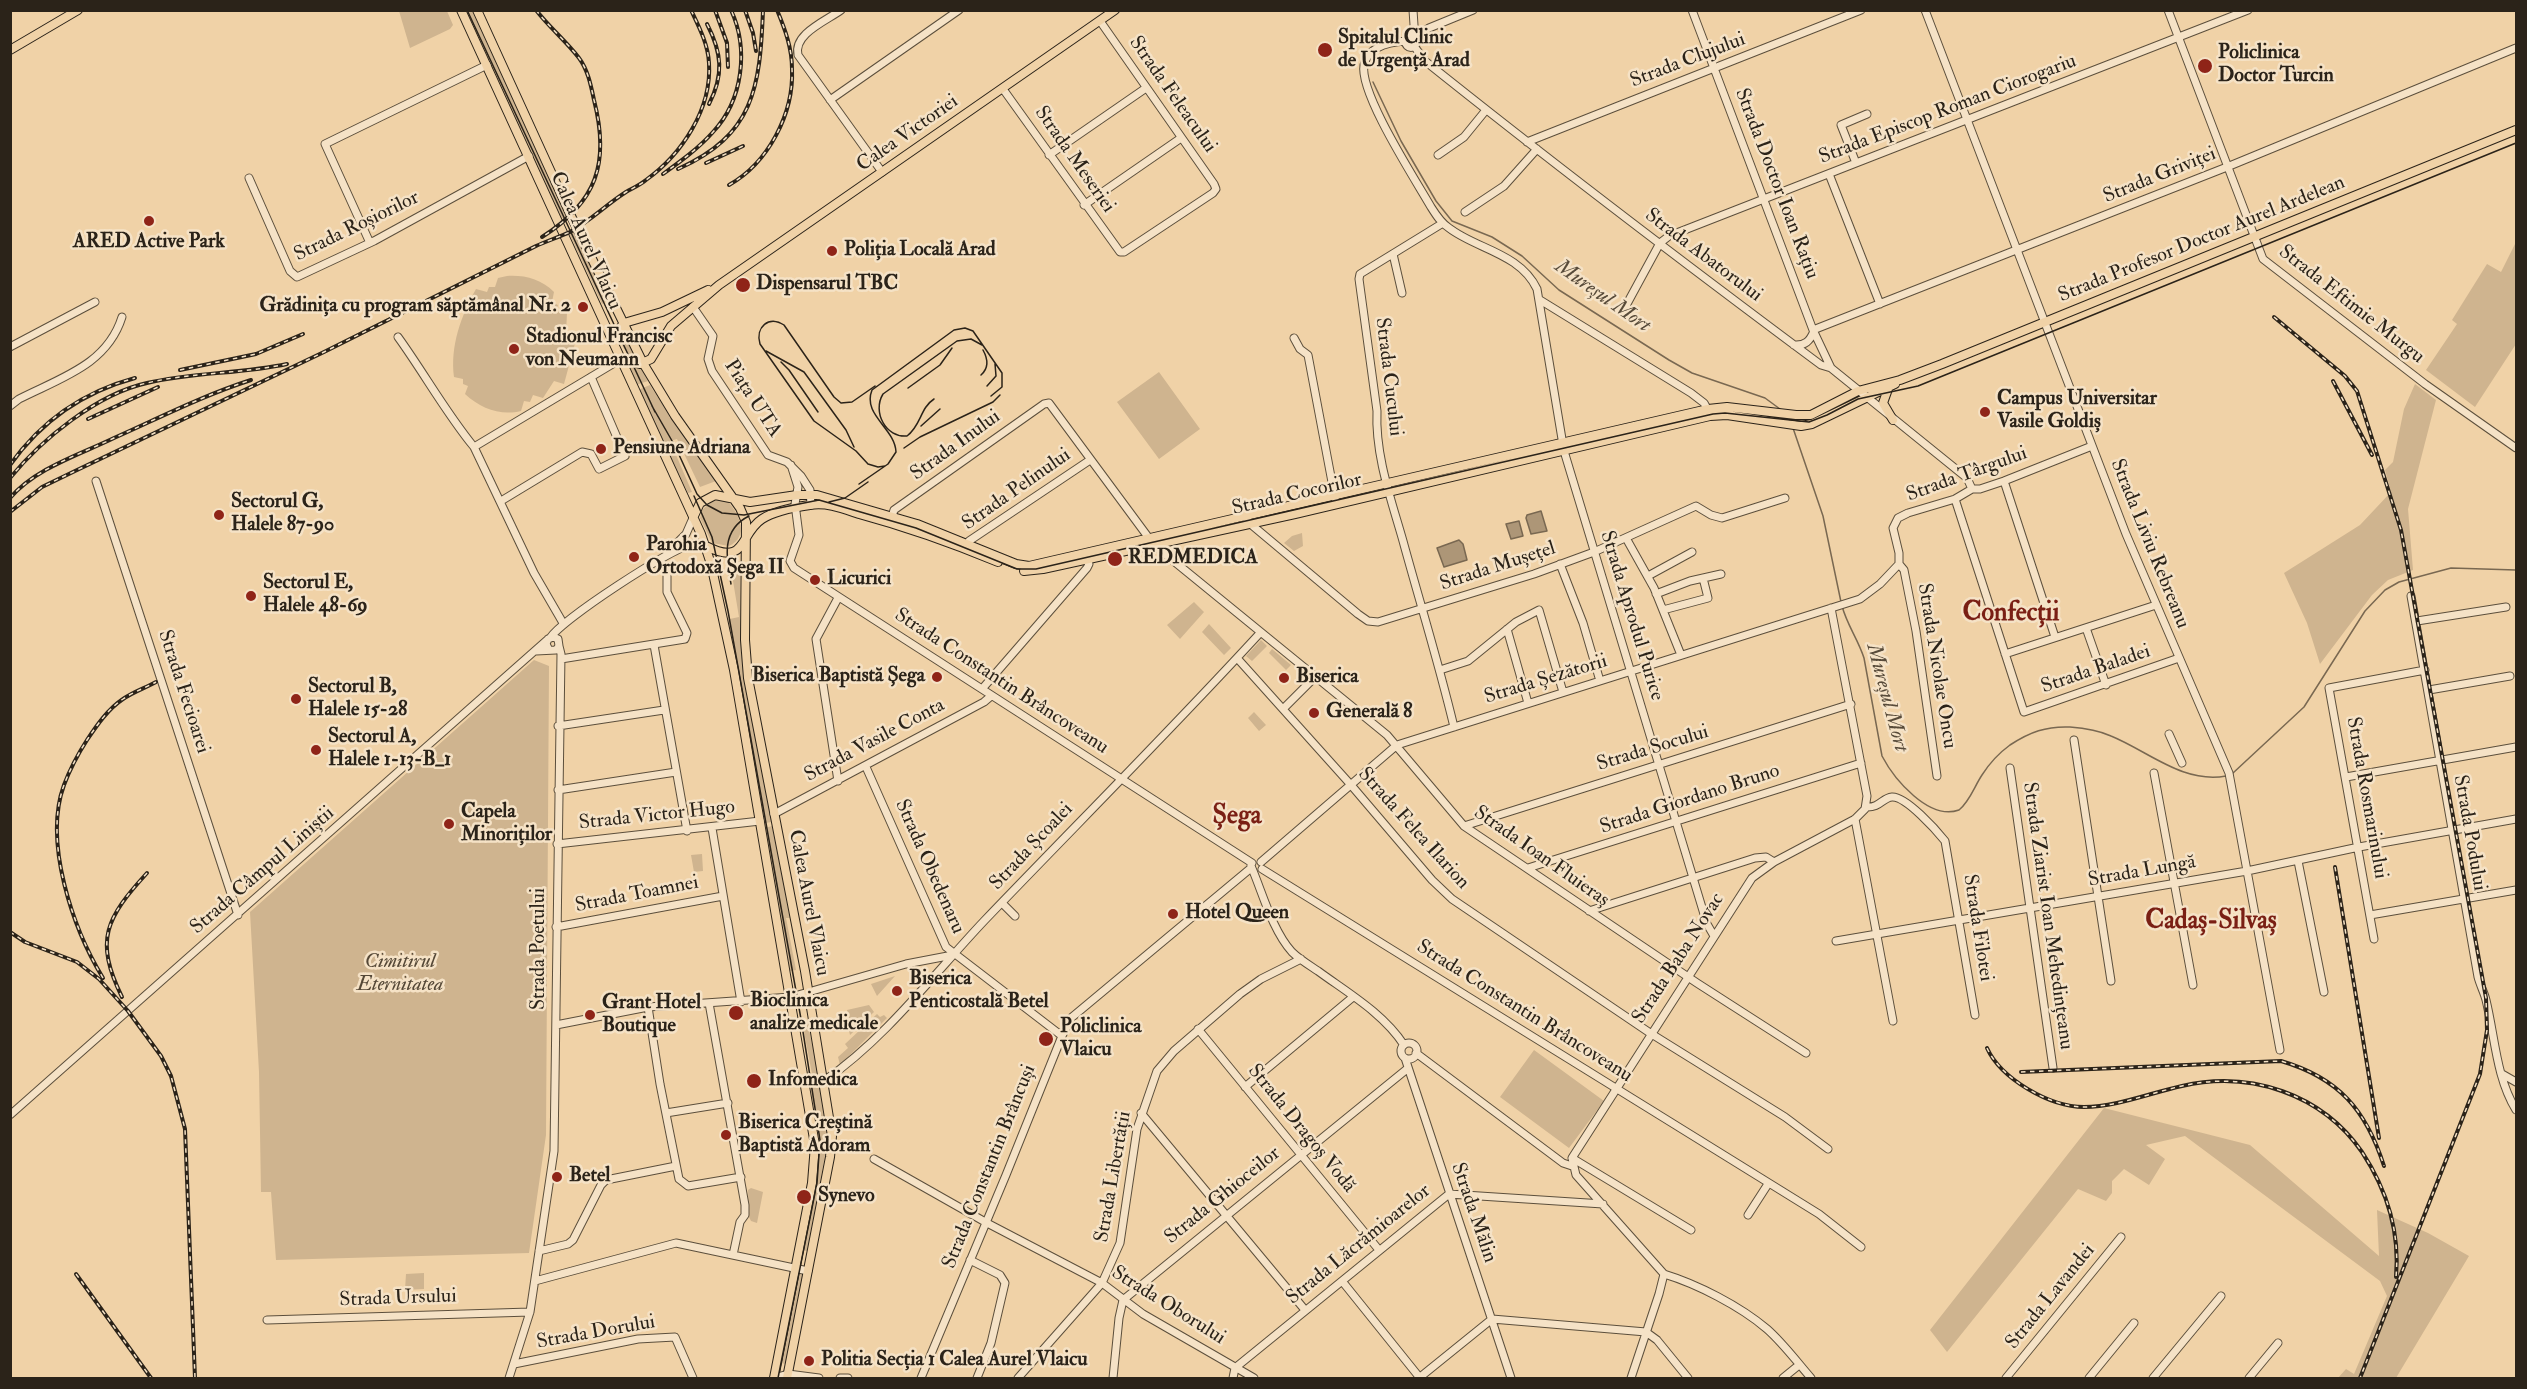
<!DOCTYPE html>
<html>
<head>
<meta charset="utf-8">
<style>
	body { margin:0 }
	#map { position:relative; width:2527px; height:1389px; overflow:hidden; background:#f0d2a7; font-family:"IM FELL Double Pica",serif }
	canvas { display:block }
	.frame { position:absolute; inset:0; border:12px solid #2b2319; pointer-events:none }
</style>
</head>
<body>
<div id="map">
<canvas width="2527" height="1389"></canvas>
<div class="frame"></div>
</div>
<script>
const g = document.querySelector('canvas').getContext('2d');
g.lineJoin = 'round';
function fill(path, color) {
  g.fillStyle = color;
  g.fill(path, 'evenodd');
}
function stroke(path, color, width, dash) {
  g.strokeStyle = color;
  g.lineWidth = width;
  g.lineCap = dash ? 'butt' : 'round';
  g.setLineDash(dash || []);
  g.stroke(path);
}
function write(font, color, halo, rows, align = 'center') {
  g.font = font + ' "IM FELL Double Pica",serif';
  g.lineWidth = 5;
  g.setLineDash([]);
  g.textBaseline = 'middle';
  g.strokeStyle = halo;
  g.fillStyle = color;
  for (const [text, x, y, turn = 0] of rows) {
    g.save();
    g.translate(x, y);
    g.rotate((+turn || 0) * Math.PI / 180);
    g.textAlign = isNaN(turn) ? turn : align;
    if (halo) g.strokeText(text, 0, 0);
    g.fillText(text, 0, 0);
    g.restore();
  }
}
fill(new Path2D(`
	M399,11h48l6,14 -3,4 -40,19z
	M464,11h8l95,205 -6,3z
	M574,230l34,70 -6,4 -33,-71z
	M2516,242v102l-41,63 -49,-37 31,-46 -5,-4 35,-56 14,8z
	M507,276c18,-1 34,3 47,16l-2,10 6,3 -2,5 11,3 -1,20 11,3 -13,48 -10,-3 -11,17 -10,-3 -3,7 -6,-1 -3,10c-20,5 -40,-2 -56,-17l3,-8 -5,-2v-5l-9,-2c-4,-31 7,-61 22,-88l11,3 2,-5h6l3,-9z
	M623,330l13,27c-13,-4 -18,-15 -13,-27z
	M628,365l12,2 8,14 -12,4z
	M1159,372l41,57 -41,30 -42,-57z
	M2415,384l21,16 -28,109 5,61 -25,10 -16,15 -52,69 -13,-41 -23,-50 76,-48 31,-33 -6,-22 8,-8 11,-53z
	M650,385l3,5 63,91 -16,6 -23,-48 -7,2 22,51 -4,1 -50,-103z
	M714,499l14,3c12,12 21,35 1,44l-17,-3 -12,-25 2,-8z
	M1302,533l1,13 -9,5 -10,-8 8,-7z
	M740,561v56l3,45 29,160 -7,1 -40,-203 14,-3 -9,-54z
	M1194,602l10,10 -24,27 -13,-14z
	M1209,624l22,24 -7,7 -22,-23z
	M1261,640l6,6 -15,15 -6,-5z
	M1272,649l19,16 -5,5 -17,-17z
	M534,660l15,6 -3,469 -17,118 -253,7 -5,-68h-10l-2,-120 -9,-160z
	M1254,712l12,13 -7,6 -11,-13z
	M772,826l18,92h-4l10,52 -6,1 -25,-143z
	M702,854l1,17 -9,1 -3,-17z
	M895,976l-18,20 -6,-12z
	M869,1005l5,7 -24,23 -1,-4 2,-1 -4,-20z
	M877,1014l3,3 4,-2 3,3 -47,47 -2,-8 10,-9 -3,-4z
	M807,1020l16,76 5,44 -21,111 -6,-1 17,-94 1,-16 -11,-65 4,-1 -10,-53z
	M1534,1050l70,51 -35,47 -69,-51z
	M2104,1108l146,37 129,111 -2,-46 51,23 41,23 -73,122h-58l8,-9 8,5 33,-78 -7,-15 -195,-145 -39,9 19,14 -16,26 -25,-16 -12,12v12l-6,8 -28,-12 -131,163 -17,-22z
	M751,1188l12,4 -6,31 -6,-2 -2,-4 -1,-27z
	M797,1272l7,1 -18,91 -6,-1z
	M424,1273v16l-19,1 1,-16z`), '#cfb48f');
const water = new Path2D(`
	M1541,511l6,20 -16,3 -5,-16 1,-3z
	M1519,521l4,15 -12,3 -5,-15z
	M1459,540l4,4 4,16 -23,7 -7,-19z`);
fill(water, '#ad9677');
stroke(water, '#796851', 1.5);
stroke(new Path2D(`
	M1373,82l28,59 35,60 16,20 40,16 30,19 37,34 110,70 23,13 73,25 15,11
	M1793,428l30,88 18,86
	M1842,606c5,19 16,33 22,52l18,98c12,23 47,65 77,54 11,-9 15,-23 23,-35 7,-11 17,-22 28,-30 20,-13 36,-19 60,-18 14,1 28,3 41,9 37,15 72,48 115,40
	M2233,773l71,-66 61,-96 20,-21 14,-8 52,-14 65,2`), '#796851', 1.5);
const minor = new Path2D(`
	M841,10c-15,11 -48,24 -43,45l84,117
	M1692,10l121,320 18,38
	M1925,10l201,524 103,239 51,277
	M2168,10l95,249 162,125 91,64
	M1412,36l2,-11 -1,-15
	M1405.5 42a5.5 5.5 0 1 1 11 0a5.5 5.5 0 1 1-11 0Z
	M1415,38l14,-10 44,-18
	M1406,41c-16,1 -38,5 -42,24 -5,28 51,114 67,142 5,8 10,16 18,21 27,21 71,25 88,61l27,162 143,473 7,12
	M1414,46l11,15c130,104 263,205 396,304l10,3 136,110 5,11
	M1003,89l117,163h4l89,-59 3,-4 -2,-5 -114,-163
	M830,100l129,-90
	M1527,142l334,-132
	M1049,155l97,-67
	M1438,155l26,-18 22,-27
	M1856,163l-15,-38 26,-11
	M1829,174l51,130
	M249,178l41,93 7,6 77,-36 155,-85
	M1084,205l97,-67
	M1465,212l39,-26 33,-37
	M1443,223l-83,51 -1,5 18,132c-2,44 14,88 26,130 17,62 36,123 51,186
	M370,243l-45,-99 162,-79
	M1393,254l9,39
	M1540,300l151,93 13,10 5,9
	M693,307l20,29 -5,23 4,12 56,84 19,7 14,14 9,14 1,15
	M1622,313l38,-70 9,-7 579,-226
	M1813,330l414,-163 289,-119
	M398,337c26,36 48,76 76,110l60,126 29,50
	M1294,338l6,11 8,6 27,143
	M1794,345c11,1 16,-4 20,-14
	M10,347l85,-45
	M10,406l9,-7c41,-21 88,-34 103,-82
	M474,447l147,-88
	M791,465l7,22 -3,17 4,31 -9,26 4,7 458,295
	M96,481l142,434
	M2004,481l51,156
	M1955,499l69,213 155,-54
	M501,501l81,-49 9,2 8,15 26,-13 -34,-79
	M891,520l3,-10 150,-106 5,-1 105,142 233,190 77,91 233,157 109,70
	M1247,521l111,93 10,7 10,1 156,-48 60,-22 102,-46 15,9 11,3 63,-20
	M1626,538l28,50 27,67
	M965,548l4,-7 121,-81
	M667,553l19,-19 7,-16
	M1560,564l23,59 17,58
	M1899,564l5,6 12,61 21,145
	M1648,576l44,-24
	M1656,594l34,-13 31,-7
	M2411,596l67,381c2,8 6,15 8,23 9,37 10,77 30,110
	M1663,610l45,-12 -5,-20
	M2417,621l89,-14
	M2086,628l20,57
	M1507,629l21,74
	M550,638c14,-20 118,-88 142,-94 5,-1 9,1 14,2
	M654,645l33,186
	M536,651l20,-1 3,-4 -1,-7 -5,-2 -5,2 -2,5 2,4
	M2005,654l151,-49
	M1237,658l114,127 81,95 20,19 198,134 135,84 43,32
	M561,659l124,-20 2,-6 -20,-41v-17l-7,-16
	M1440,670l28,-9 48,-39 23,-12 24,82
	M982,689l105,-121 2,-4 -3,-10
	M2429,690l81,-14
	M1283,709l32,-32
	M558,726l106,-16
	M2169,734l13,29
	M2074,740l37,241
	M866,767l80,180 116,89
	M2010,768l43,300
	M2154,773l39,212
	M2346,777l170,-30
	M838,781l-22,-142 22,-41
	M558,790l118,-18
	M1866,807c14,1 16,-9 26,-10 14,-1 45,34 53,44l30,174
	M774,814l210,-112 7,-6
	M1855,819l38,202
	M1464,826l387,-122
	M712,828l29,174
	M557,844l203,-23
	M2298,861l26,131
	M1261,862l136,-117 463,-146 20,-15 19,-20v-11l-6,-25 5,-10 10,-5 47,-14 17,-10h8l24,-8 88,-35
	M1251,866c11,25 21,64 41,86 7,7 17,13 26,19 30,22 65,42 86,74
	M1528,868l333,-105
	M1262,869l557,345 42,33
	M1002,903l13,13
	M1589,911l166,-53 11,-1 8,5
	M2370,915l146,-25
	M556,927l167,-31
	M2374,939l-45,-251 96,-18
	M1836,941l411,-70 112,-24 157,-28
	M709,1003l36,202v10l-5,7 -7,33
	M648,1007l12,77 19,95 9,7 53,-9
	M556,1025l92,-18 143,-10 115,-33 47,-9
	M1198,1029l181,221
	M1401 1051a8 8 0 1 1 16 0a8 8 0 1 1-16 0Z
	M1416,1053l147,110 9,3
	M1405,1058l106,320
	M2502,1074l14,8
	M824,1081c62,-43 109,-106 160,-160 92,-96 186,-190 276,-288
	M1245,1087l108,-90
	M666,1113l62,-10
	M1141,1113l164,197
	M10,1115l537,-475
	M1572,1158l119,72
	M874,1159l113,64 115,60 41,31 111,64
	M1748,1215l20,-31
	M539,1251l29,-7 5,-4 28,-55 5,-5 70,-14
	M970,1260l30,15 5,8 -14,60 -14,35
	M1664,1274l-88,-99 -4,-17 180,-280 22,-16 81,-43 10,-10 2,-13 -36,-188
	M1664,1274c33,10 76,32 103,55 16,14 30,33 44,49
	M535,1281l141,-38 132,28
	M1342,1281l78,97
	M267,1320l263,-8
	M514,1364l124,-25 37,-2 18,41
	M509,1378l21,-66 24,-161 7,-497 -2,-8
	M774,1378l14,-4 31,4
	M840,1378h8
	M921,1378l85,-203 56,-139 9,-18 180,-150
	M1018,1378l84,-95 18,-40 17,-114 20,-58 17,-20 66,-57 21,-15 40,-20
	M1113,1378l6,-60 4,-18 284,-231
	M1233,1378l2,-10 214,-174 154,10
	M1419,1378l73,-59 154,13 11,8 31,38
	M1631,1378l28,-84 5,-20
	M1783,1378l16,-13
	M2006,1378l115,-141
	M2089,1378l45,-55
	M2153,1378l68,-82
	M2249,1378l29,-35`);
const major = new Path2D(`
	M461,10l240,524 10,30 23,106 81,475 -3,38 -38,195
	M477,10l94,206 72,147 32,53 65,92 6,14 -1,118 3,38 57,293 27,165 -2,21 -43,221
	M10,50l68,-40
	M614,343l4,-12 6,-8 38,-11 46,-22
	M621,359l19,5 11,-5 20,-33 48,-41 396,-275
	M1888,389l-5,14 10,17
	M693,518l7,-15 15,-8 35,7 47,-7h20l100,29 99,40 13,2 679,-157 19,-2 69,8h15l47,-24 42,-11 42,-16 574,-234
	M706,546c41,21 33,-12 56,-27 12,-8 34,-12 48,-14 17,-3 34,4 49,9 48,13 93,29 139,48
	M1024,571l19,-2 252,-55 415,-98 17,-1 74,11 11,-2 83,-40`);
stroke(minor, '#5c4f3c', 9);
stroke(major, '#2b2319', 10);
stroke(minor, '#f5e2c6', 7);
stroke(major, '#f0d2a7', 8);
stroke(new Path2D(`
	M467,10l188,402
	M766,351l38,21 42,58 8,17
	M781,362l8,8 29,42
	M981,375c8,-7 7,-16 2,-25
	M875,386l-23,16 -11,1 -7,-6 -50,-72c-15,-10 -29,2 -24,19l54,77 42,30 12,13 10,3 7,-1
	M987,386l9,-10 -1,-12
	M908,388l32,-23 12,-17
	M934,399c-14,9 -13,27 -27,37 -21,2 -35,-24 -24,-42l74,-53 14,-2 11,6
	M652,406l23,40 22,48 10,11 15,8 22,2 75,-15 97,28 101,41h19l677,-155 12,-1 84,9 18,-7 31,-16 60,-13 598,-243
	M921,426l19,-17
	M904,448l16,-11 73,-35 7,-7
	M859,484l29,-20 8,-12c-1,-24 -34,-37 -24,-62l82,-60 11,-2 8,3 29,42v14l-11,9
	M694,496l18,41 16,74 73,408 19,121 -3,43 -39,195
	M829,502l16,-4 23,-16
	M731,584c-5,-27 -10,-54 18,-68`), '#2b2319', 1.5);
const rail = new Path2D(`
	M536,10c13,17 30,31 43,48 9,12 12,28 15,42 16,63 3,102 -52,137
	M715,10l12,33 1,24
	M745,10l8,23 3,18
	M707,24c15,29 17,51 2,80
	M706,163l37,-17
	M678,169c76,-34 82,-81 85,-159
	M663,174c18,-13 36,-26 50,-42 30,-32 36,-83 18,-122
	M729,185c39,-22 65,-71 63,-116 0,-21 -7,-40 -15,-59
	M2274,317l71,59 12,15 44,139 85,468 1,32 -7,44 -120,304
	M180,370l76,-16 47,-20
	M2333,381l39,74
	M88,419l70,-32
	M10,465c32,-45 73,-73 125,-87
	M10,478c32,-39 87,-84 137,-95 46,-11 94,-9 140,-19
	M10,498c26,-30 69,-43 104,-60 45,-20 90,-43 137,-58
	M10,512l32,-25 33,-16 249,-119 212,-106c11,-5 23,-9 34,-14 20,-11 37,-28 56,-40 7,-4 14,-7 20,-12 36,-26 66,-71 63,-117 -1,-19 -10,-36 -18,-53
	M2335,867l44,271
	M10,932l15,10 52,20 22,17 29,32 33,45 10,20 14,53 10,249
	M103,978c-30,-49 -60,-136 -39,-193 6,-16 14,-31 23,-45 10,-15 21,-31 36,-41 10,-7 22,-11 33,-17
	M122,997c-28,-57 -16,-79 25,-124
	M1987,1048c14,31 63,59 97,59 32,0 66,-14 98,-21 68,-16 140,8 180,66 25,38 38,79 34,125
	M2021,1072l260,-11c58,17 85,49 103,105
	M76,1274l75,104`);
stroke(rail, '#2b2319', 4);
stroke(rail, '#f5e2c6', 1.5, [4.5]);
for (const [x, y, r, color] of [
	[1325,50,8,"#8f2418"],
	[2205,66,8,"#8f2418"],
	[149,221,6,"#8f2418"],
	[832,251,6,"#8f2418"],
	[743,285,8,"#8f2418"],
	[583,307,6,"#8f2418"],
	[514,349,6,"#8f2418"],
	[1985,412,6,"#8f2418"],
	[601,449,6,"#8f2418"],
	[219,515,6,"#8f2418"],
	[634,557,6,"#8f2418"],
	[1115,559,8,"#8f2418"],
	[815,580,6,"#8f2418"],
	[251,596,6,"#8f2418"],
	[937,677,6,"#8f2418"],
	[1284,678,6,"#8f2418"],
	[296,699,6,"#8f2418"],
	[1314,713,6,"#8f2418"],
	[316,750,6,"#8f2418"],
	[449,824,6,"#8f2418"],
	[1173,914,6,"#8f2418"],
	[897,991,6,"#8f2418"],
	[736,1013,8,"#8f2418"],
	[590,1015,6,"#8f2418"],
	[1046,1039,8,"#8f2418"],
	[754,1081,8,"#8f2418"],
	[726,1135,6,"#8f2418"],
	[557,1177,6,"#8f2418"],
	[804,1197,8,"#8f2418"],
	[809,1361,6,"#8f2418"]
]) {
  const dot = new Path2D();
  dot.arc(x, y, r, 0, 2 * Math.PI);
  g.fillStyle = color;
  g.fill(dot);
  stroke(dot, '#f5e2c6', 2);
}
write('bold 20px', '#2b2319', '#f5e2c6', [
	["Spitalul Clinic",1338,39],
	["de Urgență Arad",1338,62],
	["Policlinica",2218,54],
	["Doctor Turcin",2218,77],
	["ARED Active Park",149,243,"center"],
	["Poliția Locală Arad",844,251],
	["Dispensarul TBC",756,285],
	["Grădinița cu program săptămânal Nr. 2",571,307,"right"],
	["Stadionul Francisc",526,338],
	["von Neumann",526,361],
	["Campus Universitar",1997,400],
	["Vasile Goldiș",1997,423],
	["Pensiune Adriana",613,449],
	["Sectorul G,",231,503],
	["Halele 87-90",231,526],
	["Parohia",646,546],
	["Ortodoxă Șega II",646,569],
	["REDMEDICA",1128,559],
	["Licurici",827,580],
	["Sectorul E,",263,584],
	["Halele 48-69",263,607],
	["Biserica Baptistă Șega",925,677,"right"],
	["Biserica",1296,678],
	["Sectorul B,",308,688],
	["Halele 15-28",308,711],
	["Generală 8",1326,713],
	["Sectorul A,",328,738],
	["Halele 1-13-B_1",328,761],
	["Capela",461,813],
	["Minoriților",461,836],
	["Hotel Queen",1185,914],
	["Biserica",909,980],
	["Penticostală Betel",909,1003],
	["Bioclinica",750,1002],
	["analize medicale",750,1025],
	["Grant Hotel",602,1004],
	["Boutique",602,1027],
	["Policlinica",1060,1028],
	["Vlaicu",1060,1051],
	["Infomedica",768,1081],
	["Biserica Creștină",738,1124],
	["Baptistă Adoram",738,1147],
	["Betel",569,1177],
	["Synevo",818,1197],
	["Politia Secția 1 Calea Aurel Vlaicu",821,1361]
], 'left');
write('20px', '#2b2319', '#f5e2c6', [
	["Strada Clujului",1688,61,-21],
	["Strada Feleacului",1172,95,55],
	["Strada Episcop Roman Ciorogariu",1948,110,-21],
	["Calea Victoriei",908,134,-35],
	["Strada Meseriei",1074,160,55],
	["Strada Griviței",2160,176,-22],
	["Strada Doctor Ioan Rațiu",1776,184,69],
	["Strada Roșiorilor",357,227,-26],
	["Strada Profesor Doctor Aurel Ardelean",2202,240,-22],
	["Calea Aurel Vlaicu",585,241,66],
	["Strada Abatorului",1703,256,37],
	["Strada Eftimie Murgu",2351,305,38],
	["Strada Cucului",1388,377,83],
	["Piața UTA",752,399,57],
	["Strada Inului",956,446,-36],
	["Strada Târgului",1967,475,-20],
	["Strada Pelinului",1017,490,-35],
	["Strada Cocorilor",1297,495,-13],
	["Strada Liviu Rebreanu",2149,544,68],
	["Strada Mușețel",1498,567,-18],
	["Strada Aprodul Purice",1631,616,73],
	["Strada Nicolae Oncu",1936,666,81],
	["Strada Baladei",2096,670,-19],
	["Strada Șezătorii",1546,680,-17],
	["Strada Constantin Brâncoveanu",1001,682,33],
	["Strada Fecioarei",183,692,72],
	["Strada Vasile Conta",875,741,-28],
	["Strada Socului",1653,749,-17],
	["Strada Rosmarinului",2366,798,80],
	["Strada Giordano Bruno",1690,800,-18],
	["Strada Victor Hugo",657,816,-6],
	["Strada Felea Ilarion",1413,829,48],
	["Strada Podului",2469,833,80],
	["Strada Școalei",1032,847,-47],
	["Strada Ioan Fluieraș",1541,857,35],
	["Strada Obedenaru",929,867,66],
	["Strada Câmpul Liniștii",263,871,-41],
	["Strada Lungă",2142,872,-10],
	["Strada Toamnei",637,895,-11],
	["Calea Aurel Vlaicu",808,903,79],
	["Strada Ziarist Ioan Mehedințeanu",2047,916,82],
	["Strada Filotei",1977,928,81],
	["Strada Poetului",540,949,-90],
	["Strada Baba Novac",1679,959,-57],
	["Strada Constantin Brâncoveanu",1524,1012,32],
	["Strada Dragoș Vodă",1301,1129,51],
	["Strada Constantin Brâncuși",990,1167,-68],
	["Strada Libertății",1114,1177,-80],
	["Strada Ghioceilor",1223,1196,-39],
	["Strada Mălin",1473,1213,71],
	["Strada Lăcrămioarelor",1359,1245,-39],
	["Strada Lavandei",2051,1297,-51],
	["Strada Ursului",398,1299,-2],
	["Strada Oborului",1168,1306,32],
	["Strada Dorului",596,1333,-10]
]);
write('italic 20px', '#544736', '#f5e2c6', [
	["Cimitirul",400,963],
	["Eternitatea",400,986]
]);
write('italic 21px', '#584b3a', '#f5e2c6', [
	["Mureșul Mort",1602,297,35],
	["Mureșul Mort",1886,698,75]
]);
write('bold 26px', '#7a1f14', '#f5e2c6', [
	["Confecții",2011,614],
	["Șega",1237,817],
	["Cadaș-Silvaș",2211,922]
]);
</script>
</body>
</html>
